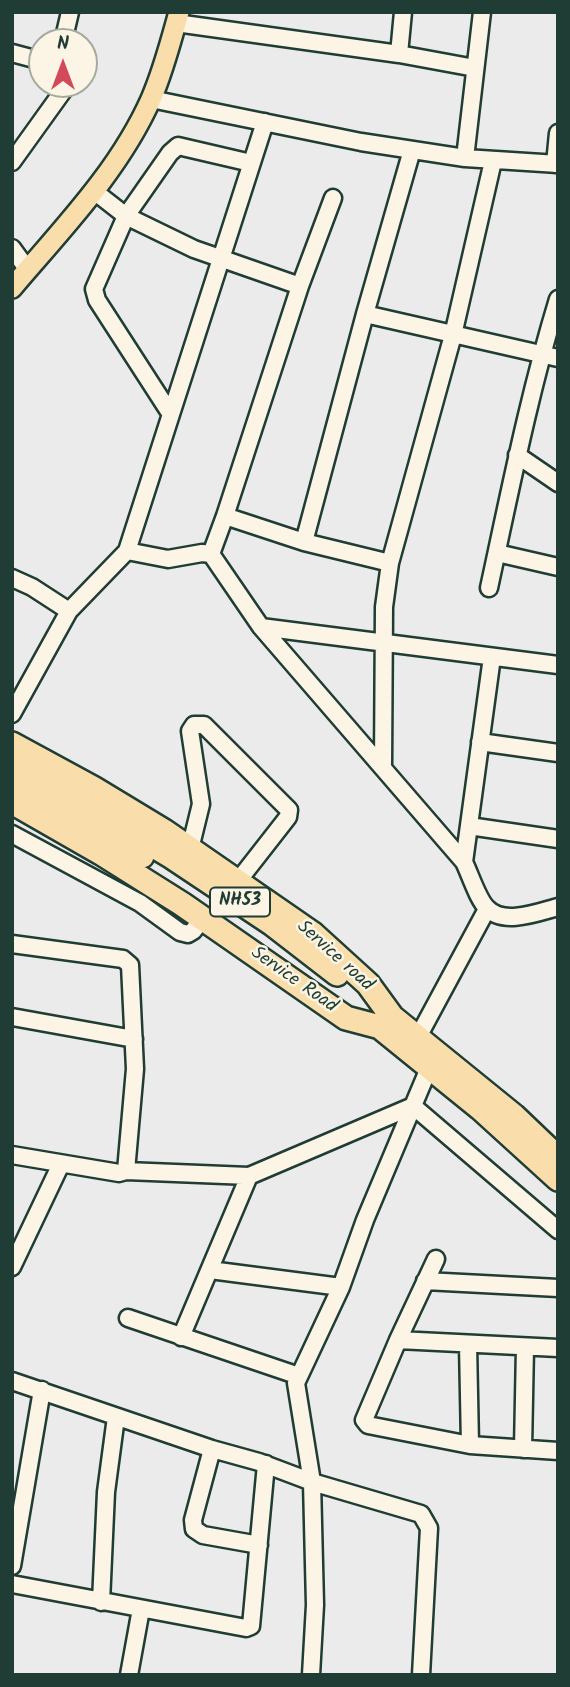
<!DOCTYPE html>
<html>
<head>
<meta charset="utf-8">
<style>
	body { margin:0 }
	#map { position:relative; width:570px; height:1687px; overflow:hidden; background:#ebebeb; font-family:Kalam,sans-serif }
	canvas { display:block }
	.frame { position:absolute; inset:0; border:14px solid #1f3d34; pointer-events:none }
	.north { position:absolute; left:28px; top:28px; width:70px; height:70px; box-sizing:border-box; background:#fcf5e5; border:2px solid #a4ab9e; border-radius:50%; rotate:0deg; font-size:19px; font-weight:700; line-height:28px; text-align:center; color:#1f3d34 }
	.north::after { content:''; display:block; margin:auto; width:24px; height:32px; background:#d1495b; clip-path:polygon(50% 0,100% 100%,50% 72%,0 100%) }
</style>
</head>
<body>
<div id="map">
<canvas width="570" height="1687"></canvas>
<div class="frame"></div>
<div class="north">N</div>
</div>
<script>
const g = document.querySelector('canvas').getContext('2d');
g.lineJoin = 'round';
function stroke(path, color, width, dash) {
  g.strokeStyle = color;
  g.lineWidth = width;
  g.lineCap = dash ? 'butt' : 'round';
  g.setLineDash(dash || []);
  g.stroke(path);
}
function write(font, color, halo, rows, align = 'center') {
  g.font = font + ' Kalam,sans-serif';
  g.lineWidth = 5;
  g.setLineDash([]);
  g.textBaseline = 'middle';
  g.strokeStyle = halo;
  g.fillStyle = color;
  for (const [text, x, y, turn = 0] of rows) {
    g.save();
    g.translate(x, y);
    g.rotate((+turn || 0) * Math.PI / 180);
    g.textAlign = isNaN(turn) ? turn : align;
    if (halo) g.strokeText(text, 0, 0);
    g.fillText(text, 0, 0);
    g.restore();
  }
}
const minor = new Path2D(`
	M176,23l223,31 76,14
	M63,42l7,-30
	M12,53l30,8
	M399,54l4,-42
	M151,99l210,43 104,16 93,6
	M465,158l17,-146
	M12,162l56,-78
	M555,164l3,-31
	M94,191l32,25 68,33 106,37
	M12,248l16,22
	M365,314l47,-164
	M170,413l-73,-113 -3,-11 32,-73 44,-63 8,-7 73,17
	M517,455l41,28
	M225,516l79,26 86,21
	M304,542l61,-228 193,44
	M127,551l41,8 34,-6 9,1
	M497,553l61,14
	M211,554l50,73 203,235c6,12 14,38 23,46 16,18 52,4 71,-1
	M211,554l14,-38 75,-230 33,-88
	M12,578l20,9 37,24
	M489,588c21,-97 40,-194 69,-289
	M261,627l297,38
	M12,714l57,-103 58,-60 138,-429
	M480,742l78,11
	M383,767l1,-160 6,-44 63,-228 40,-174
	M469,826l89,13
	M12,834l128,69 40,29 8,2 5,-3 10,-13
	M190,849l11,-45 -11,-73 4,-6h10l85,85 -1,7 -50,64
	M464,862l28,-205
	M12,944l111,15 7,6 5,104 -9,102 123,5
	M12,1017l122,22
	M418,1037l69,-128
	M429,1068l-16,38 145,124
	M12,1155l107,18 7,-2
	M436,1259l-38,81 -34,80 4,5 102,20 88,6
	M12,1267l49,-103
	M210,1270l131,17
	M425,1281l133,7
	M128,1318l171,58
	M181,1337l68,-161 164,-70
	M398,1340l160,8
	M468,1344l2,101
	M12,1381l200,68 47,13 53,20 109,32 8,14 -8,147
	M212,1449l-19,71 1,9 9,6 56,10
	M523,1449l2,-102
	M12,1566l30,-176
	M12,1584l234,44 5,-2 15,-162
	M101,1602l5,-110 10,-75
	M129,1675l12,-66
	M311,1675l4,-70 -3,-123 -16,-99 45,-96 24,-67 48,-114`);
const major = new Path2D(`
	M12,288c50,-59 107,-117 139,-189 12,-27 20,-58 28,-87`);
const highway = new Path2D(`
	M12,744l81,44 71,43 149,103 55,50 24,33 122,99 44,42
	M12,761l160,96 99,66 66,51
	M12,783l130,73
	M12,802l89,51 81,51 164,114 34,9 100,81 78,71`);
stroke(minor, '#1f3d34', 21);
stroke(major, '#1f3d34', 24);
stroke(highway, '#1f3d34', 28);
stroke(minor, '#fcf5e5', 16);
stroke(major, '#f9ddab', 19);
stroke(highway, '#f9ddab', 23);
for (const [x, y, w] of [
	[240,902,60]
]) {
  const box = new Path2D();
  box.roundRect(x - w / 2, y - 14.5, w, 29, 5);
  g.fillStyle = '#fcf5e5';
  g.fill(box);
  stroke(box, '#1f3d34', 2);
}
write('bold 18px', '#1f3d34', null, [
	["NH53",240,902]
]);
write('19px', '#1f3d34', '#fcf5e5', [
	["Service road",334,957,42],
	["Service Road",293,981,35]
]);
</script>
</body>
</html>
